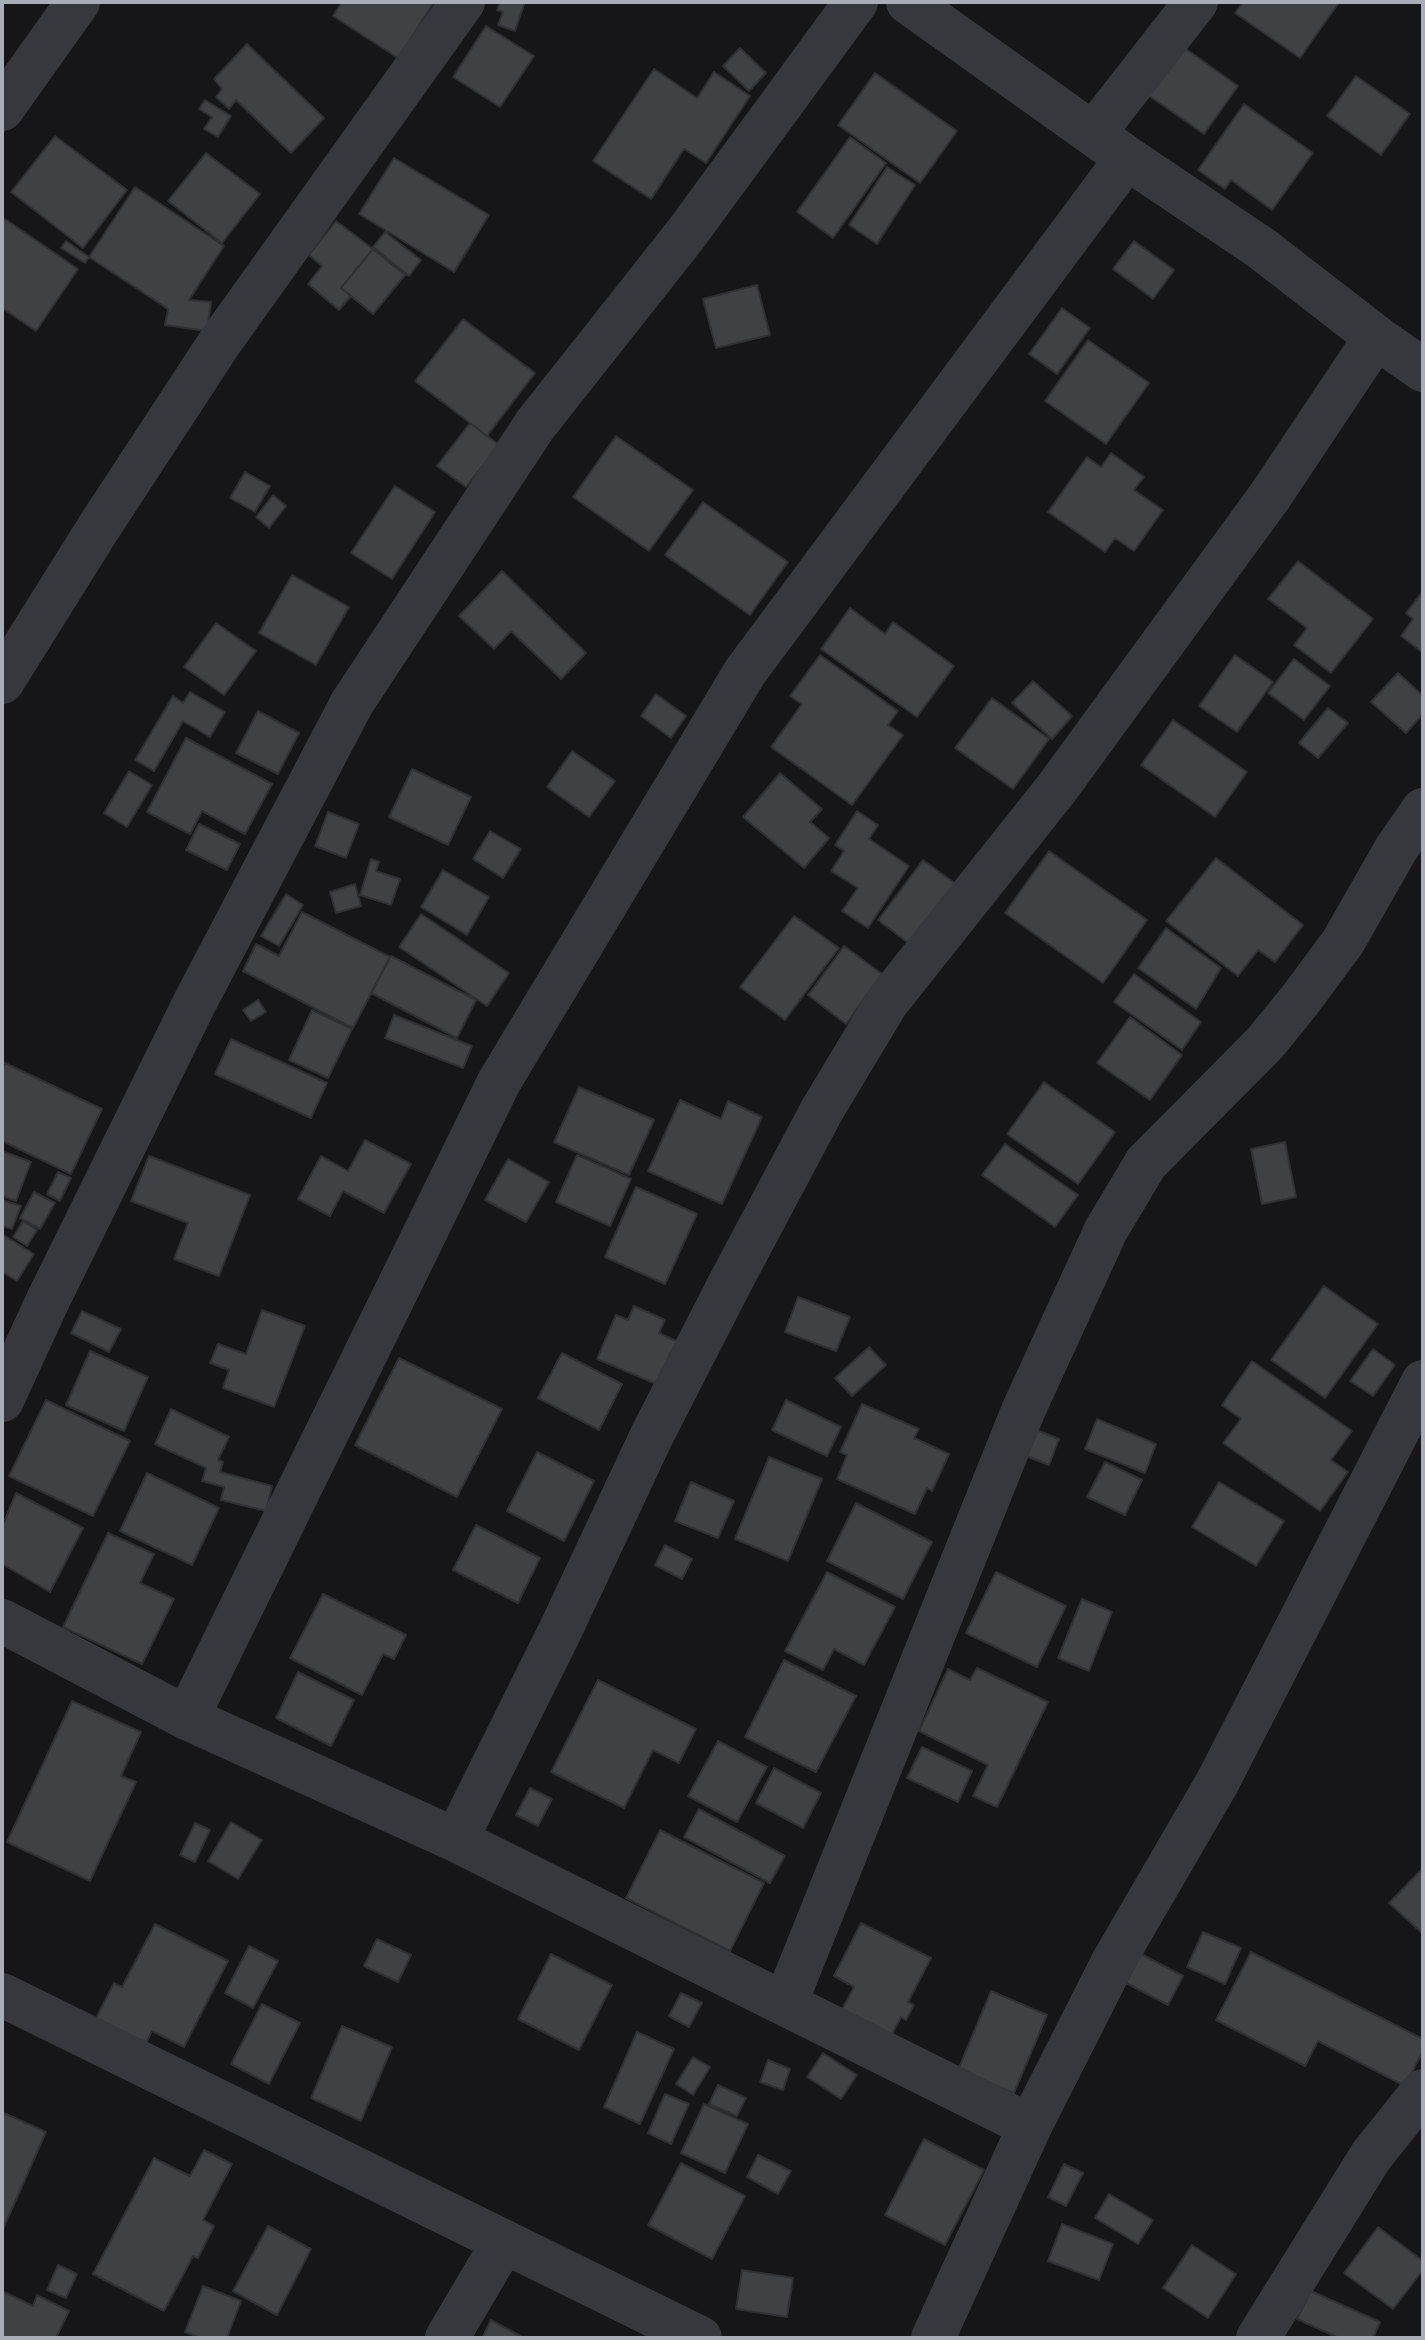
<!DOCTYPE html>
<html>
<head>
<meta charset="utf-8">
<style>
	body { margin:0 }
	#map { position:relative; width:1425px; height:2340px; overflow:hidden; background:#161618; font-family:"Archivo Narrow",sans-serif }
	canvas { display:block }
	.frame { position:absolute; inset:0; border:4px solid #a8adb8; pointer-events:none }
</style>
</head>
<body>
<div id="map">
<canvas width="1425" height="2340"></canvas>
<div class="frame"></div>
</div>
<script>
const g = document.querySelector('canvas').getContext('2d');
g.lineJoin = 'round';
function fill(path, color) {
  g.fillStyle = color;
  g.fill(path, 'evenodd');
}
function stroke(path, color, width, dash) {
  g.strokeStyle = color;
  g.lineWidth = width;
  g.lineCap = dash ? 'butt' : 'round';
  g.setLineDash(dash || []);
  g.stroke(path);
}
const building = new Path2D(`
	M342,2h92l-36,56 -65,-42z
	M500,2h25l-10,29 -17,-6 5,-13 -6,-2z
	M1243,2h92l3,2 -38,54 -65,-45z
	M486,26l48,30 -34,51 -47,-30z
	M1172,39l66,47 -34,48 -66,-46z
	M247,44l77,74 -33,35 -55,-53 -7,9 -13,-12 6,-8 -8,-10z
	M740,48l26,25 -17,18 -26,-25z
	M654,69l43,29 17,-26 36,24 -44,67 -22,-14 -33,50 -58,-38z
	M875,73l82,58 -37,52 -82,-58z
	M1356,76l54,38 -29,41 -54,-39z
	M205,100l26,16 -13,21 -14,-8 8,-12 -13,-8z
	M1244,104l69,49 -41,57 -41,-30 -6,9 -27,-19z
	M55,136l72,54 -44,58 -72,-56z
	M850,137l36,26 -53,75 -36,-26z
	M206,153l54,41 -38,49 -54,-42z
	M394,158l95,57 -35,57 -95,-58z
	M887,167l28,18 -38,59 -28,-19z
	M135,187l89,59 -35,54 22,2 -4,29 -42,-6 3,-16 -79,-52z
	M2,217l76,52 -42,62 -34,-23z
	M336,221l37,28 -32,39 10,8 -12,14 -31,-26 14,-18 -13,-11z
	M385,232l36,28 -12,16 -36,-29z
	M66,241l23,16 -4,6 -24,-15z
	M1134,241l40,29 -21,29 -40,-30z
	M373,249l32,26 -32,39 -32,-26z
	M757,285l13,50 -54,13 -13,-49z
	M1062,308l28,20 -33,46 -28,-20z
	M463,319l72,54 -48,63 -72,-55z
	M1088,340l61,43 -43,61 -61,-43z
	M470,423l29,22 -33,42 -29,-21z
	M616,436l77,54 -44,61 -76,-54z
	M1111,453l33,24 -10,13 29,20 -29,41 -19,-13 -10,14 -57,-40 39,-55 14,10z
	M245,472l25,14 -15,26 -25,-14z
	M395,486l40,26 -43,67 -41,-26z
	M273,495l13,11 -17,22 -13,-11z
	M703,502l85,60 -38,53 -85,-60z
	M1298,561l75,58 -42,54 -37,-28 13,-17 -39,-29z
	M502,571l84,82 -25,26 -50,-48 -17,18 -35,-33z
	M292,575l57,32 -33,58 -57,-32z
	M1423,591v62l-22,-17 12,-17 -7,-6z
	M850,608l35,26 8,-12 61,44 -37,51 -96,-68z
	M216,623l40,28 -32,44 -40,-28z
	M820,655l78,56 -10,14 15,10 -51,70 -81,-58 31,-43 -12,-8z
	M1235,655l38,27 -36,50 -38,-26z
	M1294,659l36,27 -26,34 -36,-27z
	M1398,673l25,23v18l-17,19 -35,-31z
	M1033,681l39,35 -20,23 -40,-36z
	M190,692l35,20 -15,25 -27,-16 -29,50 -19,-11 38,-64 10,7z
	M656,694l30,22 -15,22 -30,-22z
	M992,698l57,41 -36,50 -58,-41z
	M1328,708l20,15 -30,35 -19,-15z
	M258,711l41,22 -21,41 -42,-21z
	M1173,720l74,52 -32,45 -74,-52z
	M186,738l86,46 -27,50 -43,-23 -12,23 -43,-22z
	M572,751l43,30 -26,36 -42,-30z
	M412,769l59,28 -23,48 -59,-28z
	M129,771l23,14 -25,42 -23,-14z
	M780,773l42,36 -12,13 19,16 -25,30 -61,-51z
	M857,811l21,14 -9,14 40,27 -41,62 -26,-17 16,-23 -27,-17 13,-20 -9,-6z
	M328,812l31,12 -13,34 -31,-12z
	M199,824l41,20 -13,26 -41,-20z
	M490,831l31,18 -18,29 -30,-19z
	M1049,851l98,69 -44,63 -98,-70z
	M1216,858l87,67 -28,37 -17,-12 -20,26 -72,-55z
	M371,859l8,3 -3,9 24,8 -9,26 -31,-10z
	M923,860l33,24 -45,61 -33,-25z
	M443,870l46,27 -22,38 -46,-28z
	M355,884l6,22 -25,7 -6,-21z
	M286,894l17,11 -24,41 -18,-10z
	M302,912l88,45 -37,71 -110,-57 13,-27 23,12z
	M421,914l88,59 -22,33 -88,-59z
	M794,916l45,32 -54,72 -45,-33z
	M1166,928l55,40 -25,41 -58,-41z
	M844,946l38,28 -36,50 -38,-29z
	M391,956l85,44 -19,38 -86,-45z
	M1134,974l67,48 -19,28 -68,-48z
	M258,1000l8,12 -15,9 -8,-11z
	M312,1010l40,19 -24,49 -39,-18z
	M394,1015l78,31 -9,22 -78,-30z
	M1130,1017l52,38 -32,45 -53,-37z
	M231,1039l96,44 -16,35 -96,-44z
	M5,1063l97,46 -31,65 -69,-33v-72z
	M1044,1082l71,50 -37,52 -71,-50z
	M579,1087l75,33 -25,55 -75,-33z
	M680,1100l41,19 7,-18 34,16 -40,87 -74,-33z
	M365,1140l46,24 -27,49 -41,-22 -13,25 -32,-17 23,-43 27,15z
	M1285,1142l11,55 -34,7 -11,-55z
	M1005,1144l73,51 -23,32 -73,-52z
	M2,1151l29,11 -15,39 -14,-5z
	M577,1155l54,24 -21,47 -54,-24z
	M149,1156l101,39 -31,81 -45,-17 14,-36 -57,-22z
	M508,1159l41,23 -23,40 -41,-22z
	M58,1172l13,6 -11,23 -13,-7z
	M636,1187l61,27 -32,70 -60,-27z
	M34,1192l21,11 -15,26 -20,-11z
	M3,1200l18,6 -9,23 -10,-3z
	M23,1221l14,9 -10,16 -14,-9z
	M2,1234l32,20 -17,27 -15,-9z
	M1324,1286l54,38 -53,74 -54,-38z
	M798,1297l52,20 -14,34 -51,-19z
	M634,1306l31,14 -6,13 26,12 -19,43 -69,-29 19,-44 12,5z
	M262,1310l43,16 -31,81 -51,-19 6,-18 -19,-7 8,-19 28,10z
	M82,1311l39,18 -12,23 -38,-19z
	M869,1347l17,18 -34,31 -17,-18z
	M1373,1349l22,16 -22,31 -23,-15z
	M90,1351l58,26 -24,54 -58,-26z
	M562,1353l60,31 -23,46 -61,-32z
	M399,1358l103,51 -45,88 -102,-52z
	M1252,1361l100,70 -21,29 17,12 -28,39 -97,-68 18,-24 -19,-14z
	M46,1400l84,41 -37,75 -84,-40z
	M786,1400l55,27 -14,29 -55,-26z
	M862,1404l57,25 -5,9 35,16 -17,37 -5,-3 -12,26 -78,-35 10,-24 -7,-3z
	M171,1409l58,28 -11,23 5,2 -3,10 52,14 -6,25 -45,-11 3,-13 -22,-6 4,-13 -51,-24z
	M1097,1419l59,25 -11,29 -60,-24z
	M1029,1427l30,12 -10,26 -30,-12z
	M537,1452l57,29 -30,60 -57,-30z
	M769,1457l53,22 -34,82 -53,-22z
	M1105,1462l37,18 -17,35 -38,-18z
	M147,1473l72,35 -27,57 -72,-34z
	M691,1482l43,19 -16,37 -43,-17z
	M1219,1482l65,39 -28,45 -64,-39z
	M16,1493l67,35 -33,64 -48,-28v-37z
	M856,1503l76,39 -29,57 -76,-38z
	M476,1525l64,33 -22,45 -65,-33z
	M108,1533l46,21 -14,29 34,16 -32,65 -79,-37z
	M665,1545l27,14 -10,20 -27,-14z
	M827,1572l68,35 -31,58 -30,-16 -11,21 -38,-19z
	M996,1572l70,34 -29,61 -71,-34z
	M323,1594l83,41 -12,24 -11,-5 -21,41 -72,-37z
	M1082,1599l30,13 -23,59 -31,-13z
	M784,1660l72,36 -40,76 -71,-35z
	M977,1668l71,34 -51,105 -24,-11 15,-31 -69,-34 29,-62 22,11z
	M298,1672l56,28 -23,46 -55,-28z
	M598,1680l98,49 -17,34 -26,-13 -29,58 -73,-36z
	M72,1701l69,31 -20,44 15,6 -46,99 -83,-39z
	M718,1741l49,26 -30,55 -49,-26z
	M922,1747l50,24 -14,31 -51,-24z
	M774,1768l47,25 -18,35 -47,-25z
	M530,1788l22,11 -14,27 -22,-11z
	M699,1809l86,47 -15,27 -86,-46z
	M231,1822l31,18 -24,39 -30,-18z
	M195,1823l15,7 -15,32 -15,-7z
	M660,1830l104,53 -34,68 -104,-53z
	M1423,1868v66l-34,-31z
	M861,1923l70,35 -23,44 6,3 -8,15 -5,-3 -10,19 -50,-25 13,-24 -20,-11z
	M155,1924l73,37 -44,86 -32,-16 -9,18 -50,-25 21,-41 8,4z
	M1203,1932l38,16 -16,36 -38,-17z
	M377,1939l34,16 -13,27 -34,-16z
	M249,1946l29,15 -25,47 -28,-15z
	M1251,1952l172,87v12l-18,35 -87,-45 -13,25 -89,-46z
	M551,1954l61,31 -33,65 -61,-31z
	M1141,1954l42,22 -15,29 -42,-22z
	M991,1991l56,24 -33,78 -56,-23z
	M681,1993l21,10 -13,24 -20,-11z
	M262,2004l38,19 -31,61 -38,-20z
	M342,2026l50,21 -31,74 -50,-23z
	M637,2032l37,17 -34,75 -36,-17z
	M823,2053l34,22 -16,24 -34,-22z
	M693,2057l17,10 -17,28 -17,-11z
	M768,2060l22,9 -7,21 -23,-8z
	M718,2085l28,13 -9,18 -28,-12z
	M665,2094l24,10 -18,40 -23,-11z
	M704,2104l44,20 -23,49 -44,-20z
	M2,2112l44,20 -43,97 -1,-1z
	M924,2139l60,31 -39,75 -60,-30z
	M204,2150l28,14 -29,56 11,6 -16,32 -5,-2 -29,55 -71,-37 61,-116 36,18z
	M758,2155l33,16 -13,23 -31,-17z
	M681,2163l64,33 -33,63 -64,-34z
	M1064,2164l19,9 -17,33 -18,-9z
	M1109,2194l44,26 -15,24 -43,-26z
	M1062,2224l51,20 -14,36 -51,-19z
	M268,2226l43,23 -34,66 -44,-24z
	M1378,2227l45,34v9l-30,39 -49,-36z
	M1192,2245l44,29 -28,44 -45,-30z
	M58,2265l19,9 -11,24 -19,-8z
	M742,2270l51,8 -6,39 -51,-8z
	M203,2286l38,15 -14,37h-26l-16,-6z
	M2,2291l31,15 4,-11 32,16 -13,27h-54z
	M1311,2291l69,31 -7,16h-34l-42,-19z
	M491,2320l33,18h-42z`);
fill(building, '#404145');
stroke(building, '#303034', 2);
stroke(new Path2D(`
	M908,2l219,156 134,90 115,89 47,33
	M2,109l76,-107
	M1093,134l103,-132
	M2,682l97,-155 121,-185 243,-340
	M2,1400l46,-100 147,-298 157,-299 183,-278 151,-191 170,-232
	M2,1621l185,97 269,122 574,286
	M187,1718l312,-636 246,-410 382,-514
	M456,1840l104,-209 92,-196 78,-152 92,-173 65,-108 170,-214 213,-292 106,-159
	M2,1995l698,343
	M785,2004l238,-593 83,-181 40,-67 119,-120 35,-43 43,-58 53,-93 27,-39
	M447,2338l56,-95
	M933,2338l97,-212 83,-164 104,-179 206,-401
	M1258,2338l113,-182 52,-65`), '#37383d', 44);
</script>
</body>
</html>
